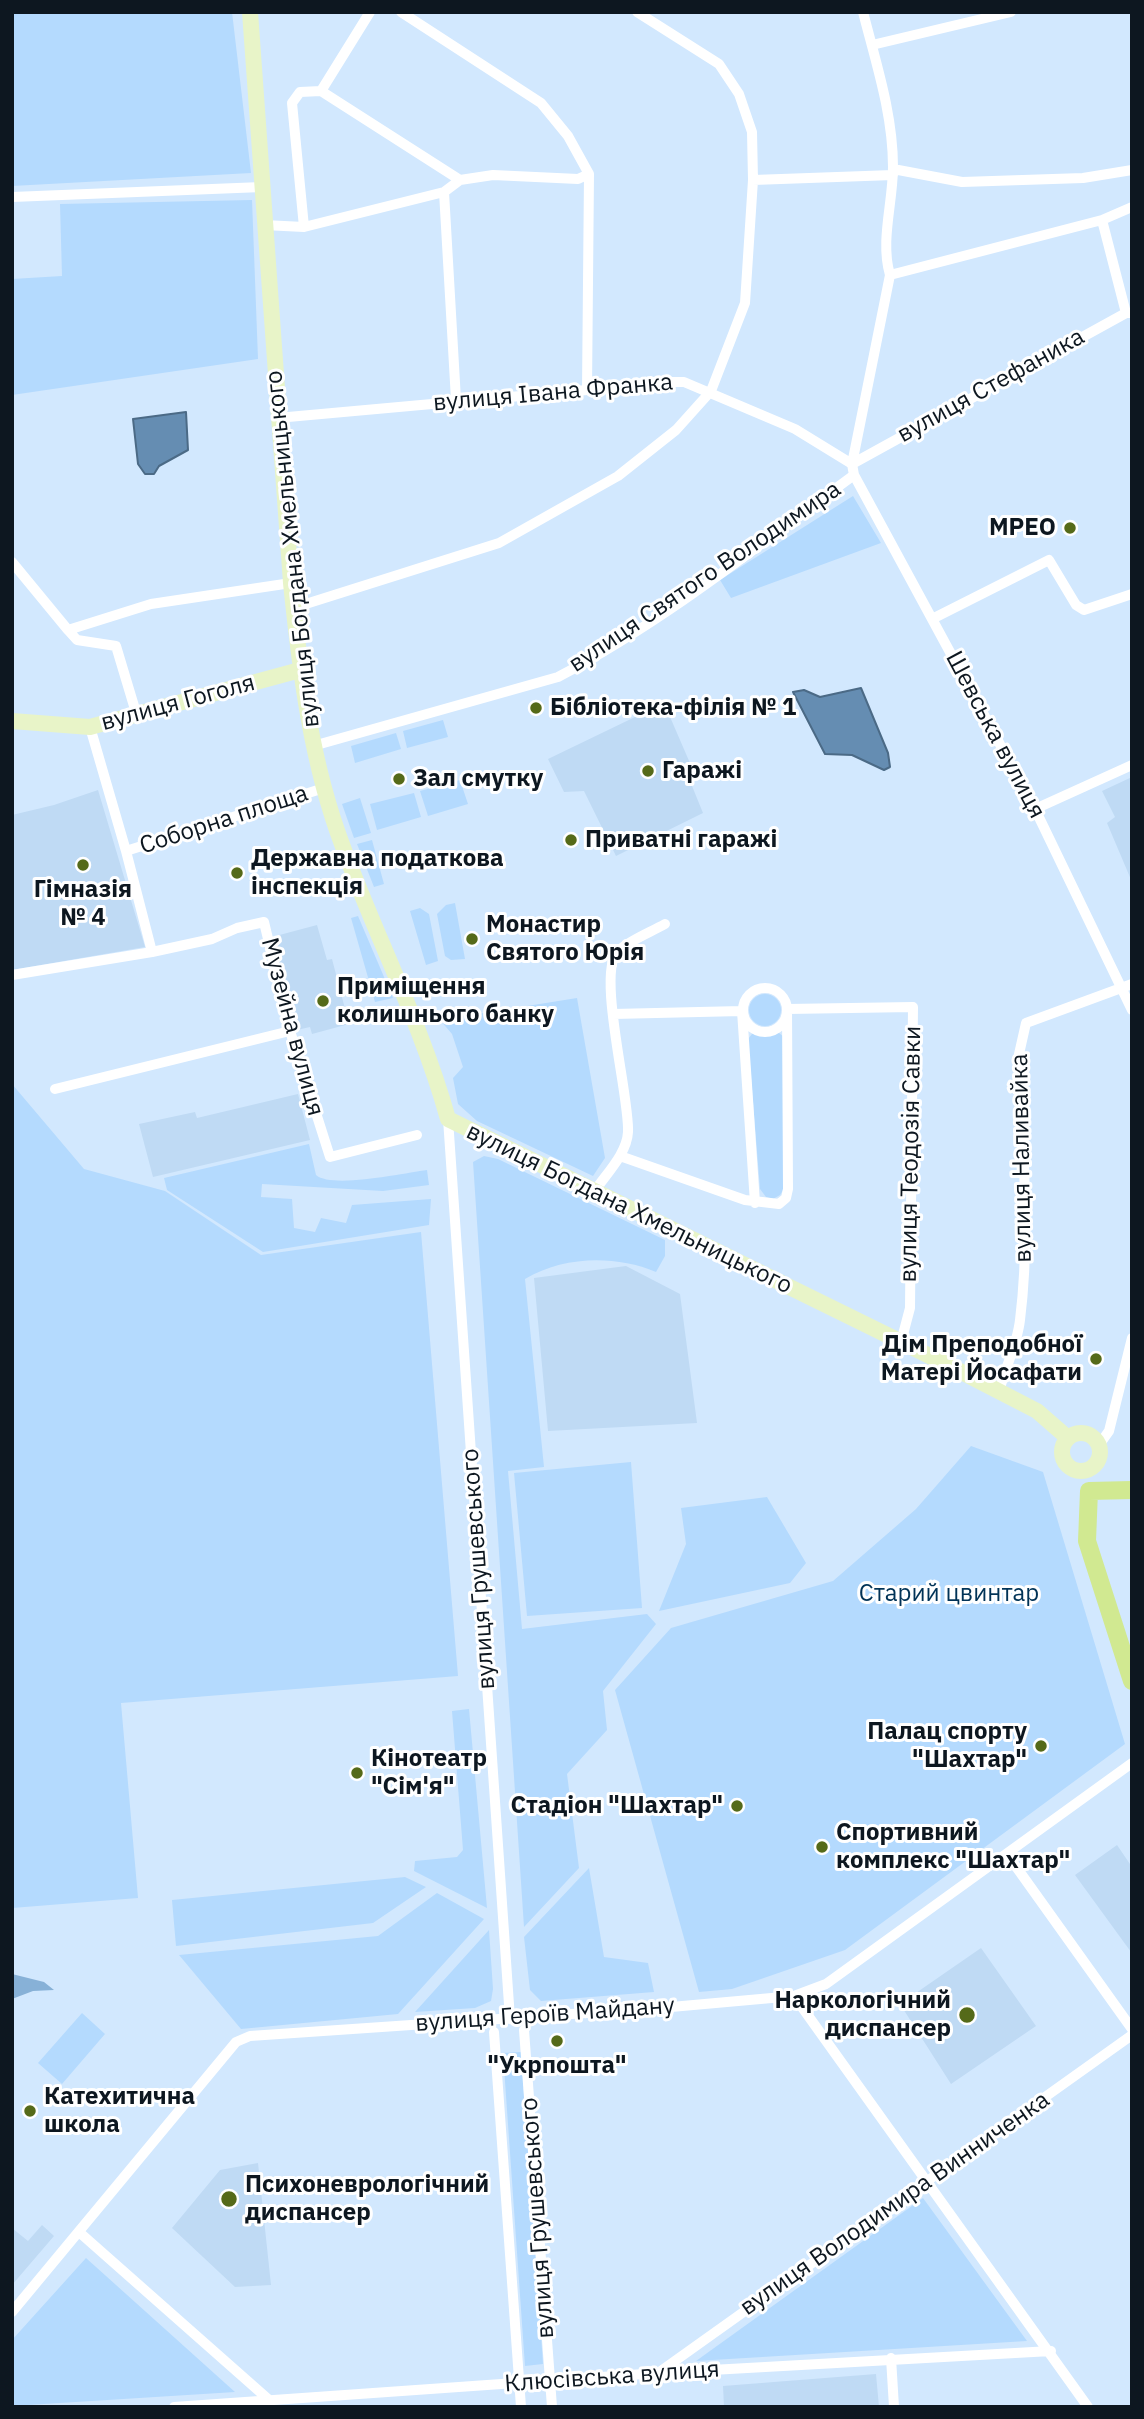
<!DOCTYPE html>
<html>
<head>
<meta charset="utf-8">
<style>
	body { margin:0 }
	#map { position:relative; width:1144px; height:2419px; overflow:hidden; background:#d2e8fe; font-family:"IBM Plex Sans",sans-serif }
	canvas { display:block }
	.frame { position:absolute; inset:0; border:14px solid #0d1720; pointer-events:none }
</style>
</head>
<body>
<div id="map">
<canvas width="1144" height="2419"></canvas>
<div class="frame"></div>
</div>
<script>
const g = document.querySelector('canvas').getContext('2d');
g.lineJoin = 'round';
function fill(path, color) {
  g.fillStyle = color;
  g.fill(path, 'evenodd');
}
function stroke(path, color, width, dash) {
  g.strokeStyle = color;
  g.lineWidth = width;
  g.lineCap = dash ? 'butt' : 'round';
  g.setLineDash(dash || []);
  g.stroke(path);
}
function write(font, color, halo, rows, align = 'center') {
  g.font = font + ' "IBM Plex Sans",sans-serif';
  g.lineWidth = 6;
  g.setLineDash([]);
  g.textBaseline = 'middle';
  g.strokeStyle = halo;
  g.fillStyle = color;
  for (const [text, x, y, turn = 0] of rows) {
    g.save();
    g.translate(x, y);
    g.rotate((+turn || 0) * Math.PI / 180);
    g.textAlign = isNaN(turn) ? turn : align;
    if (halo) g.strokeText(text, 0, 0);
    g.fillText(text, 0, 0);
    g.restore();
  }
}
fill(new Path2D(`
	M664,703l32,74 -6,4 13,32 -87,43 -32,-65 -20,1 -16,-33z
	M1132,777v105l-25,-59 8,-6 -13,-26z
	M98,790l47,157 -133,23v-155l42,-10z
	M317,925l10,35 5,-1 17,65 -37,10 -2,-7 -13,3 -25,-93z
	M298,1094l12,46 -157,37 -14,-53 56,-12 2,6z
	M626,1266l54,28 17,129 -149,8 -14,-153z
	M1117,1845l15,22 -1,85 -56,-77z
	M981,1948l55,78 -85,58 -51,-80z
	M258,2163l13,122 -36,2 -63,-59 48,-58z
	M42,2225l12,11 -42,49v-57l16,13z
	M876,2374l3,33h-155l-1,-21z`), '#bfdaf4');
fill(new Path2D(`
	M12,12h220l19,161 -239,13z
	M252,200l6,159 -246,36v-116l50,-3 -2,-72z
	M853,496l28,47 -150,55 -11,-18z
	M443,720l5,17 -41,11 -4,-17z
	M396,733l5,16 -46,14 -4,-17z
	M460,780l8,24 -40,12 -8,-25z
	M414,793l7,24 -44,13 -7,-26z
	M360,798l11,35 -17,5 -12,-34z
	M372,840l12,44 -10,3 -17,-43z
	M455,903l10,56 -14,1 -6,-4 -8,-42 9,-9z
	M420,908l9,6 9,47 -12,4 -16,-54z
	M358,916l35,82 -18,4 -24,-84z
	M749 1010a16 16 0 1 1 32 0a16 16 0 1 1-32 0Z
	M577,998l28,160 -12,18 -116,-55 -19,-17 -5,-26 10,-11 -11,-33 -12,-14z
	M779,1033l5,4 1,150 -5,8 -7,4 -7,-2 -6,-8 -12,-150 4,-5z
	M12,1084l72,85 81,22 96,64 160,-23 37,444 -337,27 17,195 -126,10z
	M309,1144l7,31c16,14 88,-2 111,-5l2,15 -46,6 -121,-7 -1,13 31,2 2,29 21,4 6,-14 25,5 6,-18 79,-6 -2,26 -166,27 -96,-62 -3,-12z
	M484,1156l14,3 167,81v16l-9,16c-41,-17 -92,-16 -131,7l19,188 -36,4 14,158 125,-15 9,10 -53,67 4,39 -40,44 12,94 -55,59 -51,-765z
	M971,1446l72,26 82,272 -280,206 -113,39 -33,3 -84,-302 56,-62 162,-47 83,-72z
	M631,1462l11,146 -115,8 -13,-143z
	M767,1497l39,66 -16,20 -131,28 27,-67 -5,-36z
	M469,1709l18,199 -73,-37 1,-10 42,-4 6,-7 -11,-139z
	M589,1868l15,89 44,6 6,29 -113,9 -11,-11 -6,-53z
	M405,1877l21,10 -53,36 -197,23 -4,-46z
	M437,1893l47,26 -86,95 -157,15 -62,-74 199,-19z
	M489,1930l4,59 -2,12 -16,7 -60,4z
	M82,2013l23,21 -43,50 -24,-21z
	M521,2052l22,312 -18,2 -22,-313z
	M923,2198l104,143 -331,20z
	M86,2258l149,134 -223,14v-66z`), '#b4dafe');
fill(new Path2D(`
	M12,1974l32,8 10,8 -21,1 -21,8z`), '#87b1d7');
const water = new Path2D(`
	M186,412l2,38 -29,16 -5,8h-9l-7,-10 -5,-45z
	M861,688l27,65 2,14 -6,3 -32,-15 -27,-1 -32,-62 11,-2 16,7z`);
fill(water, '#658db2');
stroke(water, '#4b6a86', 2);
stroke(new Path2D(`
	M401,12l140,91 27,33 21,38 -2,216
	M863,12c13,51 30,102 30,155 0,36 -13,74 -3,108l-38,189 2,11 181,334 97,201
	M872,45l139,-33
	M321,91l139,89
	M893,169l69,13 121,-4 49,-8
	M753,180l140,-5
	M444,192l12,208
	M12,197l250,-10
	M1102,220l24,93
	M264,225l40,2 140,-35 16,-12 33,-5 85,4 11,-5
	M304,227l-12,-124 8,-11 21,-1 49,-79
	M890,275l212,-55 30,-13
	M277,418l310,-28 62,-8h35l111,47 57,35
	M852,464l274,-151h6
	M12,562l56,68 83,-26 140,-21
	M293,608l206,-65 119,-67 58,-46 35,-39 34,-88 8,-123 -1,-48 -13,-38 -20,-30 -82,-52
	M932,619l117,-59 27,45 8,5 48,-16
	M68,630l9,10 39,6 21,70
	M90,727l36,124 198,-63
	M313,746l245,-69c105,-55 201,-132 296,-202
	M1035,809l97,-44
	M126,851l26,101 60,-13 25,-11 27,-6 26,109 40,126 87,-22
	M12,975l140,-23
	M743 1010a22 22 0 1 1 44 0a22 22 0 1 1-44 0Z
	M613,1014l129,-3 13,192
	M55,1089l235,-58
	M448,1119l62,900
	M620,1156l125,44 34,4 7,-6 2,-9 -1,-180 126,-2 -3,301 -9,34
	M594,1192c11,-17 33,-38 34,-60 2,-34 -32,-161 -10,-181 12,-11 33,-19 47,-27
	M999,1392c6,-25 18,-46 21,-72 11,-87 2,-178 -1,-266l7,-31 106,-39
	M1099,1445l10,-14 23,-93
	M1007,1854l125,175
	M794,1996l294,411
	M524,2030l28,377
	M494,2032l27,375
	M79,2232l189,167
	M12,2312l224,-270 14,-6 410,-28 134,-12 32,-12 306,-221
	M891,2358l3,49
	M658,2373l474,-338
	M174,2407l484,-34 393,-22`), '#fff', 10);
stroke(new Path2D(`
	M250,12l41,571c9,89 20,180 52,264 34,92 79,178 105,272l500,246 89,46 31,27
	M12,721l78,6 210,-57
	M1062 1452a19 19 0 1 1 38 0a19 19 0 1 1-38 0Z`), '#e8f4c8', 16);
stroke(new Path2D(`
	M1132,1490l-43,1 -2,50 45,140`), '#d1e991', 18);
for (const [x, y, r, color] of [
	[1070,528,7,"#556a19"],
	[536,708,7,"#556a19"],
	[648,771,7,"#556a19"],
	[399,779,7,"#556a19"],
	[571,840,7,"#556a19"],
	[83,865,7,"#556a19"],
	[237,873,7,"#556a19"],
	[472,939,7,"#556a19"],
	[323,1001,7,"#556a19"],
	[1096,1359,7,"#556a19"],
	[1041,1746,7,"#556a19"],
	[357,1773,7,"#556a19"],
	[737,1806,7,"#556a19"],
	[822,1847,7,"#556a19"],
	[967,2015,9,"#556a19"],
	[557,2041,7,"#556a19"],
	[30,2111,7,"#556a19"],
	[229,2199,9,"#556a19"]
]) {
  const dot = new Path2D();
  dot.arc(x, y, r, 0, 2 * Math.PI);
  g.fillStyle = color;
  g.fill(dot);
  stroke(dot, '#fff', 2.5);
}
write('24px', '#0d1720', '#fff', [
	["вулиця Стефаника",991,386,-29],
	["вулиця Івана Франка",553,393,-5],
	["вулиця Богдана Хмельницького",293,549,-96],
	["вулиця Святого Володимира",705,577,-34],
	["вулиця Гоголя",178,703,-15],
	["Шевська вулиця",995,735,62],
	["Соборна площа",224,820,-18],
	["Музейна вулиця",292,1027,75],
	["вулиця Теодозія Савки",911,1154,-89],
	["вулиця Наливайка",1022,1158,-91],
	["вулиця Богдана Хмельницького",629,1209,26],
	["вулиця Грушевського",479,1569,-94],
	["вулиця Героїв Майдану",545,2015,-4],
	["вулиця Володимира Винниченка",895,2204,-35],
	["вулиця Грушевського",538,2218,-94],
	["Клюсівська вулиця",612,2377,-4]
]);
write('bold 24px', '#0d1720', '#fff', [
	["МРЕО",1056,528,"right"],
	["Бiблiотека-фiлiя № 1",550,708],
	["Гаражі",662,771],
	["Зал смутку",413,779],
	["Приватні гаражі",585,840],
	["Державна податкова",251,859],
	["інспекція",251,887],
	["Гімназія",83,890,"center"],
	["№ 4",83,918,"center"],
	["Монастир",486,925],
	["Святого Юрія",486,953],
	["Приміщення",337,987],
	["колишнього банку",337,1015],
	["Дім Преподобної",1082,1345,"right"],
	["Матері Йосафати",1082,1373,"right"],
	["Палац спорту",1027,1732,"right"],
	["\"Шахтар\"",1027,1760,"right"],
	["Кінотеатр",371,1759],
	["\"Сім'я\"",371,1787],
	["Стадіон \"Шахтар\"",723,1806,"right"],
	["Спортивний",836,1833],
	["комплекс \"Шахтар\"",836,1861],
	["Наркологічний",951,2001,"right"],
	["диспансер",951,2029,"right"],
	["\"Укрпошта\"",557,2066,"center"],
	["Катехитична",44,2097],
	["школа",44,2125],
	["Психоневрологічний",245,2185],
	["диспансер",245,2213]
], 'left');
write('24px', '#013357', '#fff', [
	["Старий цвинтар",949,1594]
]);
</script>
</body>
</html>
